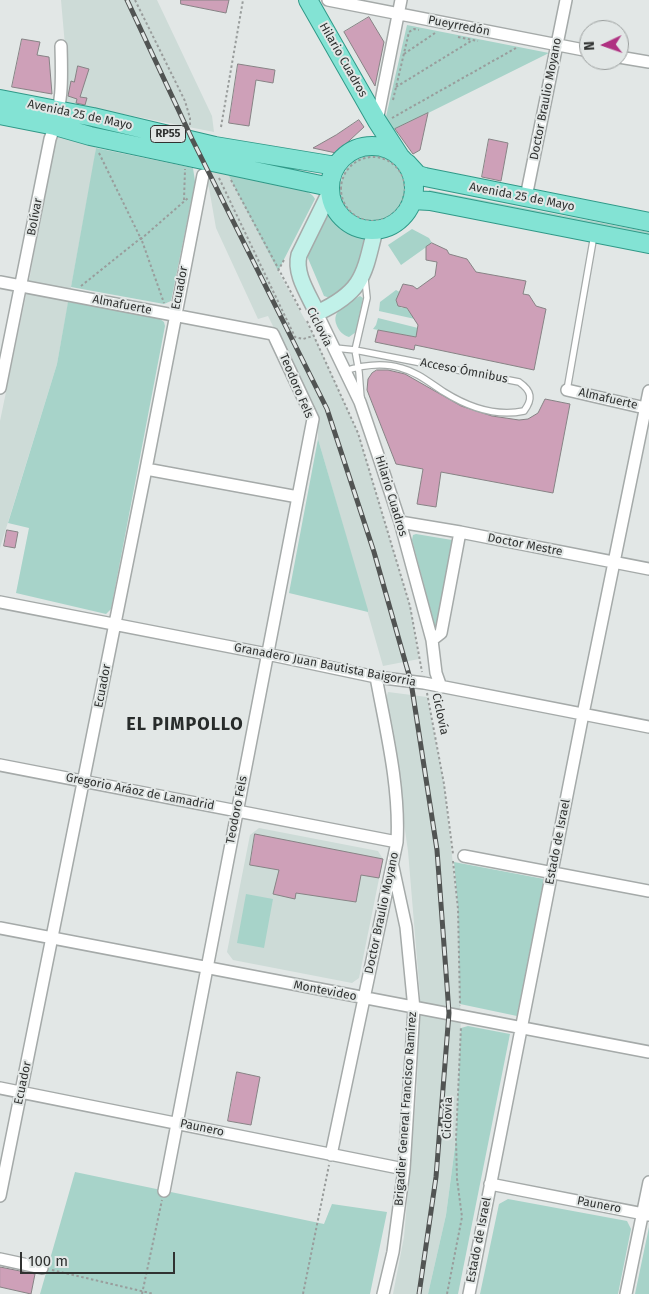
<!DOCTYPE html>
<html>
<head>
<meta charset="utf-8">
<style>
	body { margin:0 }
	#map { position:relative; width:649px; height:1294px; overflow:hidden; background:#e2e7e6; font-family:"Fira Sans",sans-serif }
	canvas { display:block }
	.north { position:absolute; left:579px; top:20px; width:50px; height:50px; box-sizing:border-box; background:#e2e7e6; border:1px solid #9b9f9e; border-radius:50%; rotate:267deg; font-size:14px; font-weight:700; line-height:20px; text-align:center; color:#303231 }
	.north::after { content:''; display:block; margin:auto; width:18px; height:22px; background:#af3181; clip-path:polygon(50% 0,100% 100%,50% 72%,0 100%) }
	.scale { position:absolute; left:20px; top:1252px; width:155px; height:22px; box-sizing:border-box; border:2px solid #303231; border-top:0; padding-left:6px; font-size:15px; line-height:18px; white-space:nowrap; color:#303231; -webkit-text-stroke:4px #e2e7e6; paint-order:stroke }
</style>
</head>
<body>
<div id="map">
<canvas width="649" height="1294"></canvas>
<div class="north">N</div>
<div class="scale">100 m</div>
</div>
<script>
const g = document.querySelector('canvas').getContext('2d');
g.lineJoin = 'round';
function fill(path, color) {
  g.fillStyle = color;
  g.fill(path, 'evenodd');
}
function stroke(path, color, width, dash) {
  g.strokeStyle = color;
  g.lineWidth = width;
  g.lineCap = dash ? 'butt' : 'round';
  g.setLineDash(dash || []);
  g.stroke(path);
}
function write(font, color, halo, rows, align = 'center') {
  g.font = font + ' "Fira Sans",sans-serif';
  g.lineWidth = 4;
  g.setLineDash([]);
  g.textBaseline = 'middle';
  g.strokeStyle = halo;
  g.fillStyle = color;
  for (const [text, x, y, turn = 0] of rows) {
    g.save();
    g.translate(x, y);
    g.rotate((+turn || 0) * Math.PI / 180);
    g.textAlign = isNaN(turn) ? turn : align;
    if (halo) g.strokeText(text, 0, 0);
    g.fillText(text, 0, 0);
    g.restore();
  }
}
fill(new Path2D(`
	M61,0h96l55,116 2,16 -147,-29 -1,-46z
	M60,131l29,11 7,6 -1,9 -38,207 -57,184v-127l30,-145 25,-139z
	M199,167l28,3 51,101 36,65 44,97 52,173 9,53 -36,7 -65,-227v-22l-50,-101 -10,3 -42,-91 -7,-40z
	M388,692l39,5 17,87 14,125 3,130 -5,100 -10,76 -18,79h-35l11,-57 13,-151 3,-91 -12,-144 -22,-152z
	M259,828l119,23 5,8 -24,119 -7,5 -119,-23 -6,-8 23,-117z`), '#cddbd7');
fill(new Path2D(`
	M407,25l142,28 -157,78 -7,-10z
	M96,148l97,20 3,20 -5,14 -20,99 -7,3 -93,-17z
	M340 189a34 34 0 1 1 68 0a34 34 0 1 1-68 0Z
	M228,174c17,3 81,9 87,25l-37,72z
	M429,190l220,42v4l-221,-42z
	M331,207c7,18 15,25 34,30l-9,40 -26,21 -6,-2 -17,-40z
	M412,229l17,9 3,5 -31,22 -13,-20z
	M396,290l9,5 -9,5 2,6 4,2 4,-1 9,12 -36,-8 1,-9z
	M360,296l3,2 -7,34 -7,5c-6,-2 -10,-6 -12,-11 -7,-16 11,-23 23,-30z
	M68,302l88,14 8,6 1,4 -54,283 -5,5 -90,-21 13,-65 -21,-5 49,-159z
	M378,318l40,10 -2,9 -43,-8 3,-4z
	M318,439l50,171v2l-79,-19z
	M416,534l36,6 3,3 -18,84h-2l-23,-87 1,-5z
	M454,862l90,17 -27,137 -57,-12 -2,-95z
	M246,894l27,5 -9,49 -27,-5z
	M468,1026l42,8 -52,260h-30l18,-79 10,-76 5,-111z
	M75,1172l249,52 8,-20 55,8 -17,82h-330z
	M508,1199l119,22 4,8 -13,65h-138l19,-90z
	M649,1227v67h-14z`), '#a7d3c9');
const building = new Path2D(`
	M181,0h48l-3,13 -45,-9z
	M369,17l15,25 -9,44 -31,-54z
	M22,39l18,3 -3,13 12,2 3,37 -40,-7z
	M238,64l37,6 -2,13 -17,-3 -7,46 -20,-3z
	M78,66l11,3 -9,28 7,1 -2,7 -9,-2 1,-4 -9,-3 3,-15 3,1z
	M428,113l-8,37 -7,4 -18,-25z
	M359,120l5,7 -28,26 -23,-5 23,-13z
	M489,139l19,4 -7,38 -19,-4z
	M432,243l15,7 2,4 18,5 9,13 50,9 -3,13 6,1 7,11 10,3 -12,61 -119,-25 -1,5 -39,-8 3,-12 38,7 2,-12 -11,-17 -9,-2 -2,-6 7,-16 10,2 4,3 18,-13 2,-14 -11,-2v-13z
	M377,370h11l17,4 56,32 31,10 27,4 9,-1 10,-6 7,-14 25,5 -17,89 -112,-21 -5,35 -19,-3 6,-35 -27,-5 -29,-74 1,-11 4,-6z
	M7,530l11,2 -3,16 -11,-2z
	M255,834l128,25 -4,19 -18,-3 -5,27 -60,-9 -1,6 -22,-5 6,-24 -29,-5z
	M237,1072l23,5 -9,48 -23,-4z
	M0,1267l35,7 -4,20 -31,-7z`);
fill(building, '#cea0b8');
stroke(building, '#878385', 1);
const lane = new Path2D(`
	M335,348l20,2 164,32c13,9 14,17 5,29 -28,6 -56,-4 -80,-19 -14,-9 -27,-20 -43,-24 -19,-6 -38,-3 -57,3
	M567,390l27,-155
	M361,398l-2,-26 -4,-22 12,-52 -2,-19`);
const street = new Path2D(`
	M328,0l261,51
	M619,57l30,5
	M377,121l24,-121
	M526,197l40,-197
	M0,282l273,52 40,85 -149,772
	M317,313l43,89 18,53 22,67 32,118 4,33 5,14
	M0,388l50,-249c13,-32 12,-60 11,-93
	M567,390l82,19
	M146,469l152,28
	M400,522l60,10 189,37
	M0,602l267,52 109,23 48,6 225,44
	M432,640l9,-7 19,-101
	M0,765l397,77
	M464,856l185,35
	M0,928l649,124
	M0,1088l404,81
	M331,1155l66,-313c3,-55 -11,-111 -21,-165
	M490,1184l159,31
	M0,1196l146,-727 57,-294
	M0,1259l42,9
	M383,1294l10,-42 11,-83 10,-160 -8,-82 -13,-60
	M469,1294l114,-580 66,-323
	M626,1294l23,-112`);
const secondary = new Path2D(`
	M330,192l-31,63c-5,19 10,40 18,58 46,-21 47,-38 58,-83`);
const primary = new Path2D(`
	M308,0l69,121 22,34
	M0,99l93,18 122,29 121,20
	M0,115l55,11 35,10 240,51
	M330 188a42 42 0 1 1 84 0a42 42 0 1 1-84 0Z
	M407,163l11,12 7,2 224,45
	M412,200l18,1 219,43`);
stroke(lane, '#a5aaa9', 8);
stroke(street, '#a5aaa9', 14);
stroke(secondary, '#a5aaa9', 18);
stroke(primary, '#309988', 20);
stroke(new Path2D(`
	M135,0l50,101 5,17v7
	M458,37l20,4
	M404,54l31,-21
	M396,87l75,-46
	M393,100l16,-68 5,-3 5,1
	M392,118l124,-70
	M221,127l22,-127
	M99,153l42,86 47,-41
	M341 189a32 32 0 1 1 64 0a32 32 0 1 1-64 0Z
	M219,178l76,159 8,2 10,-3
	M231,180l70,131
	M184,200l1,-31
	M278,271l7,-13
	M81,286l60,-48 23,65
	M307,321l51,112 52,173 12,66
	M427,693l17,91 9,70
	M453,861l5,48 2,97
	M52,1270l102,24
	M142,1294l20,-94
	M303,1294l26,-129
	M447,1294l15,-77 -5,-38 -1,-40 5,-113`), '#999d9c', 2, [2.5, 2.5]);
stroke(lane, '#fff', 5.5);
stroke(street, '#fff', 11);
stroke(secondary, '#c1f1e9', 15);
stroke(primary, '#83e3d4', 18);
const rail = new Path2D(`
	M127,0l65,139 135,270 47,143 37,130 26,168 12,163 -13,164 -17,117`);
stroke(rail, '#515453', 5);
stroke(rail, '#e2e7e6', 3, [9]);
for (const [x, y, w] of [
	[168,134,35]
]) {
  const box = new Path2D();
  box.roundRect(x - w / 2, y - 8.5, w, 17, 4);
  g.fillStyle = '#e2e7e6';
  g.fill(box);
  stroke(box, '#303231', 1);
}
write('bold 11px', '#303231', null, [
	["RP55",168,134]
]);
write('12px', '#303231', '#e2e7e6', [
	["Pueyrredón",459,26,11],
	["Hilario Cuadros",343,60,60],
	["Doctor Braulio Moyano",546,99,-79],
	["Avenida 25 de Mayo",80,115,12],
	["Avenida 25 de Mayo",522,197,11],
	["Bolívar",35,217,-79],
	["Ecuador",180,288,-79],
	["Almafuerte",122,305,11],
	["Ciclovía",319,327,63],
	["Acceso Ómnibus",464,371,11],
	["Teodoro Fels",296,386,67],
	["Almafuerte",608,399,13],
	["Hilario Cuadros",391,496,73],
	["Doctor Mestre",525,545,11],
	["Granadero Juan Bautista Baigorria",325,665,11],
	["Ecuador",103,686,-79],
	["Ciclovía",440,714,78],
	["Gregorio Aráoz de Lamadrid",140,792,11],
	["Teodoro Fels",237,810,-79],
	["Estado de Israel",558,842,-79],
	["Doctor Braulio Moyano",382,913,-78],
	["Montevideo",325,991,11],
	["Ecuador",23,1083,-78],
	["Brigadier General Francisco Ramírez",406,1109,-86],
	["Ciclovía",448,1118,-88],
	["Paunero",202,1128,12],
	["Paunero",599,1205,11],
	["Estado de Israel",479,1240,-79]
]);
g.letterSpacing = '1px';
write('bold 18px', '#282c2b', '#e2e7e6', [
	["EL PIMPOLLO",185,725]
]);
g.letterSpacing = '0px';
</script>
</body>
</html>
